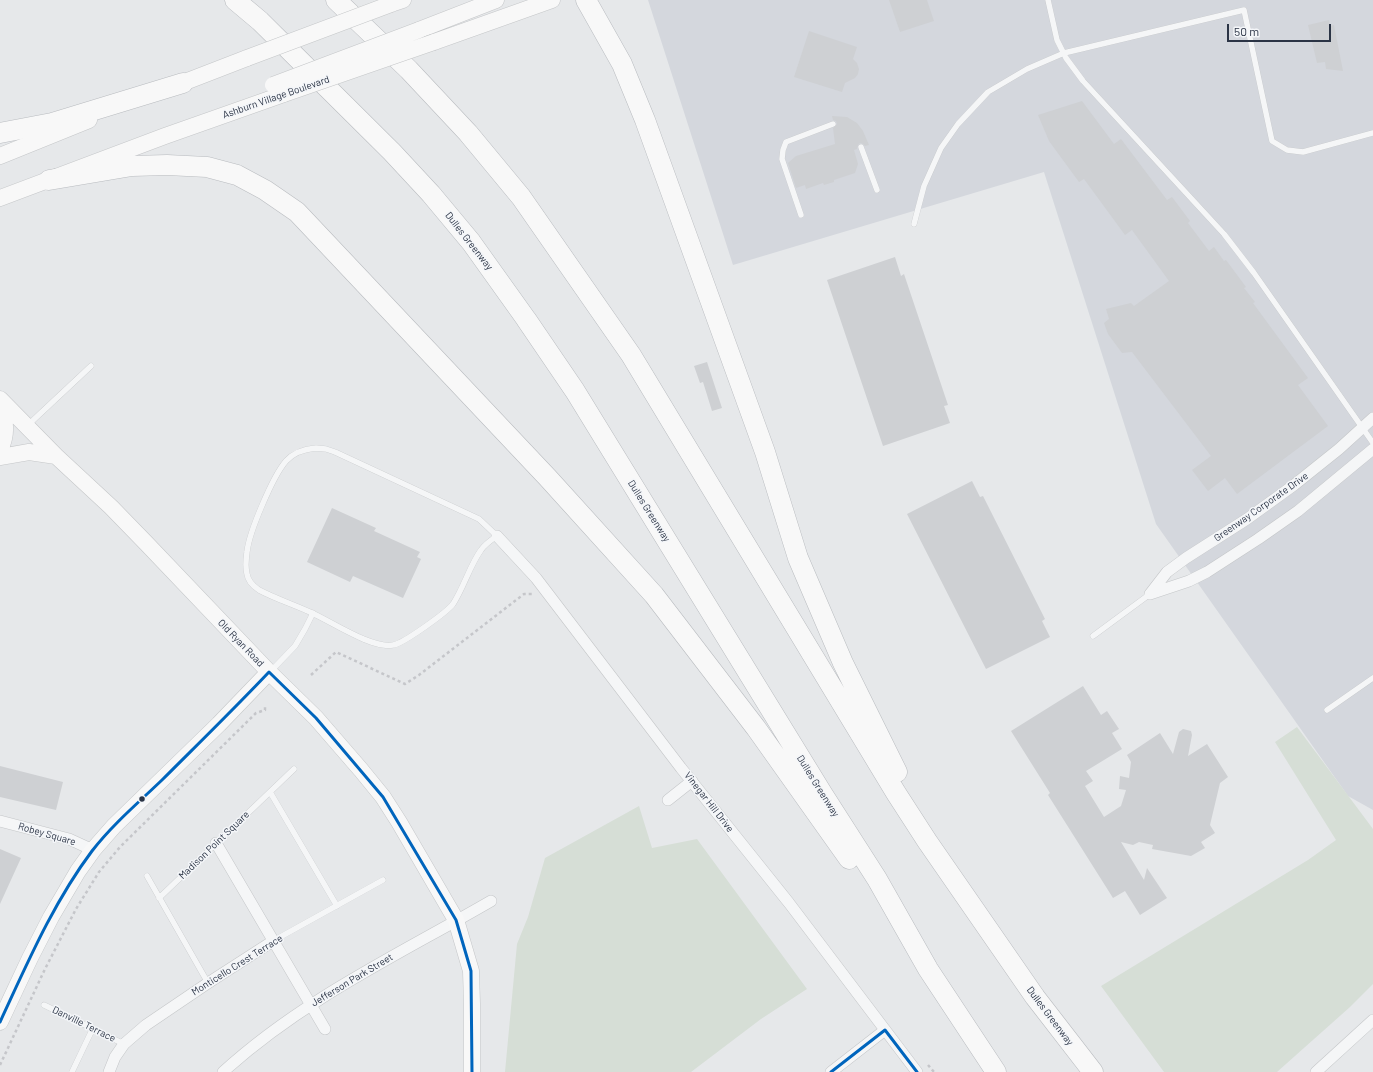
<!DOCTYPE html>
<html>
<head>
<meta charset="utf-8">
<style>
	body { margin:0 }
	#map { position:relative; width:1373px; height:1072px; overflow:hidden; background:#e6e8ea; font-family:Barlow,sans-serif }
	canvas { display:block }
	.scale { position:absolute; left:1227px; top:24px; width:104px; height:18px; box-sizing:border-box; border:2px solid #2b3445; border-top:0; padding-left:5px; font-size:12px; line-height:14px; white-space:nowrap; color:#2b3445; -webkit-text-stroke:3px #f4f6f9; paint-order:stroke }
</style>
</head>
<body>
<div id="map">
<canvas width="1373" height="1072"></canvas>
<div class="scale">50 m</div>
</div>
<script>
const g = document.querySelector('canvas').getContext('2d');
g.lineJoin = 'round';
function fill(path, color) {
  g.fillStyle = color;
  g.fill(path, 'evenodd');
}
function stroke(path, color, width, dash) {
  g.strokeStyle = color;
  g.lineWidth = width;
  g.lineCap = dash ? 'butt' : 'round';
  g.setLineDash(dash || []);
  g.stroke(path);
}
function write(font, color, halo, rows, align = 'center') {
  g.font = font + ' Barlow,sans-serif';
  g.lineWidth = 3;
  g.setLineDash([]);
  g.textBaseline = 'middle';
  g.strokeStyle = halo;
  g.fillStyle = color;
  for (const [text, x, y, turn = 0] of rows) {
    g.save();
    g.translate(x, y);
    g.rotate((+turn || 0) * Math.PI / 180);
    g.textAlign = isNaN(turn) ? turn : align;
    if (halo) g.strokeText(text, 0, 0);
    g.fillText(text, 0, 0);
    g.restore();
  }
}
fill(new Path2D(`
	M648,0h725v810l-25,-14 -192,-272 -112,-352 -311,93z`), '#d4d7dd');
fill(new Path2D(`
	M1297,727l76,102v155l-23,23 -73,65h-113l-63,-86 207,-126 28,-20 -61,-98z
	M639,806l13,42 45,-9 110,150 -46,30 -70,53h-186l12,-128 11,-27 17,-59z`), '#d6ded6');
fill(new Path2D(`
	M889,0h38l7,21 -34,11z
	M1329,20l1,6 4,-1 9,46 -17,-2 -1,-7 -8,1 -9,-38z
	M809,31l48,16 -4,12 4,4 2,6 -1,5 -3,4 -10,5 -3,9 -48,-15z
	M1082,101l32,43 7,-5 46,61 5,-3 18,24 -2,2 21,28 5,-4 10,14 2,-1 20,27 -2,1 11,14 -2,1 55,75 -10,7 30,41 -91,68 -12,-16 -17,13 -16,-21 19,-14 -79,-104 -10,1 -14,-19 -4,-11 5,-4 -3,-10 25,-6 3,3 35,-25 -37,-51 -7,5 -41,-56 -5,3 -30,-41 -11,-26z
	M832,116l15,1 10,6 6,8 6,14 -4,1 -2,-2 -3,-1 -2,2 -1,4 -3,1 4,14 -3,9 -21,7v2l-10,3 -1,-2 -17,6 -1,-4 -9,3 -8,-25 8,-7 39,-12 -2,-16 4,-4 -1,-3 -3,-1z
	M895,257l6,19 3,-2 44,131 -4,1 6,17 -67,23 -56,-166z
	M707,362l15,46 -10,3 -9,-29 -3,1 -6,-17z
	M972,481l8,16 3,-1 62,123 -3,2 8,16 -64,32 -79,-155z
	M332,508l44,20 -2,3 46,21 -3,5 4,2 -18,39 -50,-22 -3,6 -43,-20z
	M1083,686l18,29 6,-4 12,18 -7,4 10,16 -36,22 7,10 -8,5 19,31 17,-11 5,-16 -7,-1 1,-13 9,2 2,-16 -4,-7 33,-22 13,21 6,-22 4,-3 8,2 1,4 -4,21 19,-12 21,33 -8,6 -10,42 5,8 -14,9 4,6 -14,8 -39,-7 1,-4 -14,-3 -6,3 -12,-3 23,38 3,-12 20,30 -27,17 -15,-24 -12,7 -65,-103 2,-2 -39,-62z
	M0,766l63,16 -7,28 -56,-13z
	M0,849l21,9 -21,46z`), '#ced0d3');
const lane = new Path2D(`
	M1048,0l9,40 9,18 17,23 141,153 30,39 119,170
	M861,147l16,43
	M801,215l-19,-56 1,-9 3,-8 47,-18
	M914,224l10,-38 17,-38 17,-24 30,-32 39,-23 37,-16 180,-43 28,131 15,9 16,2 70,-19
	M28,425l63,-59
	M316,448l10,1 9,3 144,67 18,17c-6,4 -12,8 -16,14 -11,15 -17,37 -28,54 -6,8 -50,40 -60,41 -21,4 -61,-23 -81,-32 -17,-8 -36,-14 -53,-23 -6,-4 -11,-9 -12,-16 -2,-7 -1,-15 0,-22 2,-20 26,-76 39,-91 8,-9 19,-12 30,-13z
	M1093,636l57,-42
	M270,672l25,-26 10,-17 8,-16
	M1327,710l46,-32
	M270,792l67,114
	M147,876l61,107
	M159,898l135,-129
	M273,941l110,-61
	M44,1005l80,39
	M72,1072l21,-44`);
const street = new Path2D(`
	M497,536l39,42 145,190 108,135 128,169
	M1150,594l17,-22 19,-14 61,-39 47,-34 45,-36 34,-31
	M1150,594l39,-13 18,-9 51,-33 40,-28 75,-62
	M668,800l24,-19
	M0,821l69,18 24,11
	M216,843l109,186
	M109,1072l6,-15 9,-13 22,-19 62,-42 65,-42
	M223,1072c80,-73 175,-117 268,-171
	M831,1072l54,-42
	M1316,1072l57,-52`);
const secondary = new Path2D(`
	M391,4l12,-4
	M419,30l77,-30
	M434,42l118,-42
	M172,87l75,-29
	M0,156l89,-36
	M0,198l165,-62 119,-42
	M0,399l56,57 55,51 35,36 123,129 47,46 45,52 22,27 16,25 57,98 15,51 1,33v68
	M0,408c7,14 7,27 0,42
	M0,457l29,-5 27,4
	M0,1022l30,-64 21,-41 27,-46 15,-21 21,-24 105,-102 50,-52`);
const highway = new Path2D(`
	M235,0l25,21 132,131 39,42 40,48 55,77 49,72 247,402 55,86 51,90 68,103
	M336,0l73,70 59,63 53,64 110,158 265,438 31,48 108,156 58,75
	M586,0l36,64 23,56 120,332 33,106 45,105 54,109
	M0,133l52,-10 131,-40
	M49,180l83,-14 35,-1 40,2 30,8 28,15 32,22 251,266 106,117 102,133 93,131`);
stroke(lane, '#c4c6c8', 6);
stroke(street, '#c4c6c8', 12);
stroke(secondary, '#c4c6c8', 17);
stroke(highway, '#b8bbbf', 21);
stroke(new Path2D(`
	M311,675l25,-23 69,32 14,-9 105,-81h8
	M0,1065l45,-96 31,-60 23,-37 21,-25 136,-134 9,-3v-4
	M928,1065l6,7`), '#c5c6ca', 2.5, [3, 3]);
stroke(lane, '#f5f6f7', 5.5);
stroke(street, '#f5f6f7', 11);
stroke(secondary, '#f8f8f8', 16);
stroke(highway, '#f8f8f8', 20);
const secondaryBridge = new Path2D(`
	M247,58l144,-54
	M273,85l146,-55
	M284,94l150,-52`);
stroke(secondaryBridge, '#c4c6c8', 17, []);
stroke(secondaryBridge, '#f8f8f8', 16);
stroke(new Path2D(`
	M0,1022c27,-58 53,-119 92,-171 20,-26 46,-48 70,-71 36,-36 72,-71 107,-108l47,46 67,79 73,123 15,51 1,101
	M831,1072l54,-42 32,42`), '#0065bd', 3);
for (const [x, y, r, color] of [
	[142,799,3.5,"#2b3445"]
]) {
  const dot = new Path2D();
  dot.arc(x, y, r, 0, 2 * Math.PI);
  g.fillStyle = color;
  g.fill(dot);
  stroke(dot, '#f4f6f9', 1.5);
}
write('10px', '#2b3445', '#f4f6f9', [
	["Ashburn Village Boulevard",276,97,-19],
	["Dulles Greenway",469,241,52],
	["Greenway Corporate Drive",1261,507,-35],
	["Dulles Greenway",649,511,58],
	["Old Ryan Road",241,643,46],
	["Dulles Greenway",818,786,58],
	["Vinegar Hill Drive",709,802,52],
	["Robey Square",47,834,16],
	["Madison Point Square",214,845,-44],
	["Monticello Crest Terrace",237,965,-32],
	["Jefferson Park Street",352,980,-31],
	["Dulles Greenway",1050,1016,53],
	["Danville Terrace",84,1024,26]
]);
</script>
</body>
</html>
